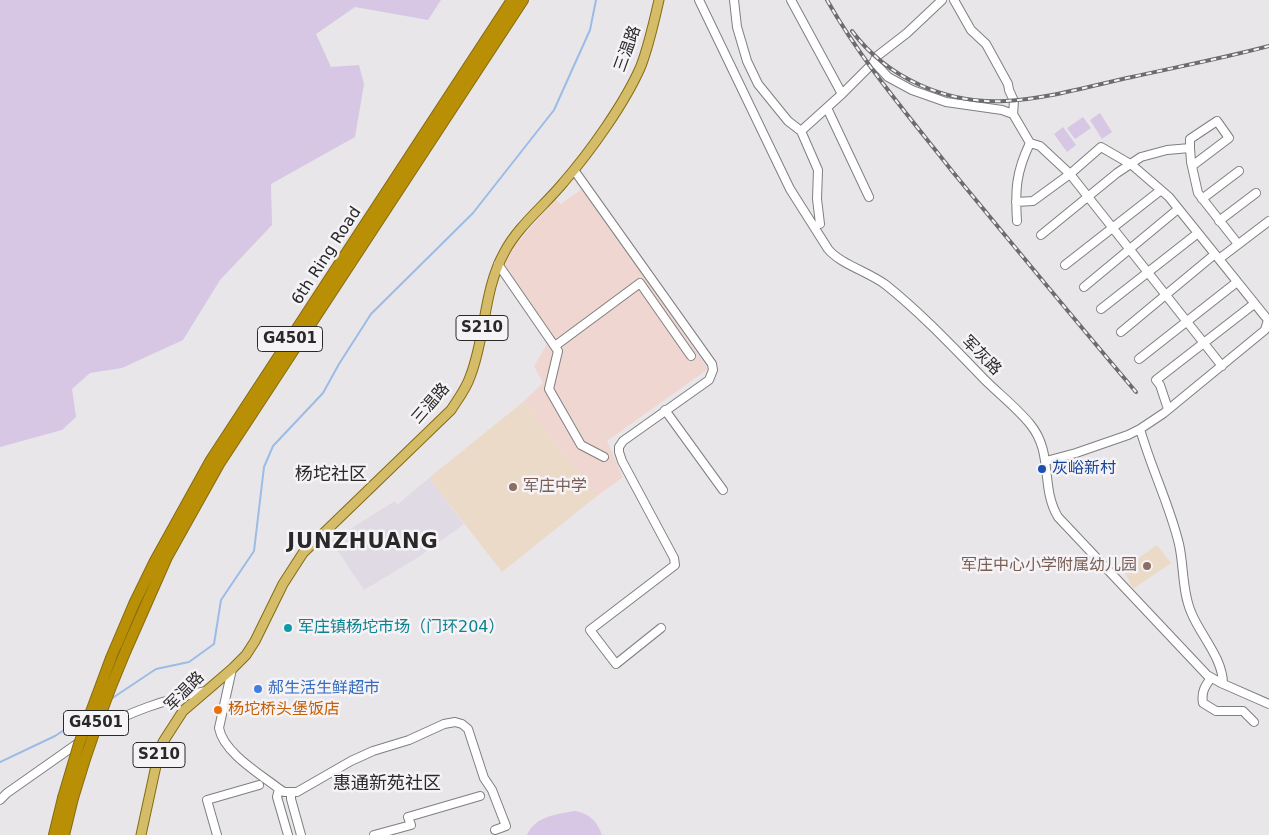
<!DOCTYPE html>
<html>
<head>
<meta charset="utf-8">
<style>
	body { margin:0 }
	canvas { display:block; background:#e8e6e9 }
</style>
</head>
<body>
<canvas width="1269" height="835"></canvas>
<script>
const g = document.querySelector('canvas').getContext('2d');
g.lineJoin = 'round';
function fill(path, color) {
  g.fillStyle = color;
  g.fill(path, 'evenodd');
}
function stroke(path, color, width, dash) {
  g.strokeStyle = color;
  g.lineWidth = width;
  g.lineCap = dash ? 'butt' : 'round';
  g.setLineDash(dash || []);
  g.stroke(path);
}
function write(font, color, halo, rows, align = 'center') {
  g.font = font + ' "DejaVu Sans","Noto Sans SC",sans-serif';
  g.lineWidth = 5;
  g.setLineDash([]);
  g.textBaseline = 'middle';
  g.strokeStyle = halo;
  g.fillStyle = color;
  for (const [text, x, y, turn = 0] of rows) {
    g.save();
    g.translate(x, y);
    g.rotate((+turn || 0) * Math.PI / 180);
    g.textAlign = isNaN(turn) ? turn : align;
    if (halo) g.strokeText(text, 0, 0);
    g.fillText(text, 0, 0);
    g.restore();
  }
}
fill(new Path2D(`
	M429,478l35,46 -47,34 -53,32 -33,-49 64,-40 2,4z`), '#dfdae3');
fill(new Path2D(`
	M583,188l125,181 -101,72 16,36 -26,19 -74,-94 20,-19 -9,-17 13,-22 8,-6 -50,-73 8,-17 42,-49 6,5z`), '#f0d6d1');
fill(new Path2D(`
	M523,402l74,94 -95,76 -73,-94z
	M1157,545l14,18 -38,26 -10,-20z`), '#ecdac9');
fill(new Path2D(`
	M0,0h441l-13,20 -73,-13 -39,27 15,33 28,-2 5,19 -9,53 -84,47 1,41 -52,55 -37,60 -61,28 -32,5 -18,16 4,28 -14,13 -62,17z
	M1100,113l12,19 -10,7 -12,-19z
	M1083,117l8,11 -16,11 -8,-11z
	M1063,127l13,18 -9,7 -13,-18z
	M575,811c15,3 22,10 27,24h-75c8,-19 31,-21 48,-24z`), '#d7c7e4');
stroke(new Path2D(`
	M111,699l45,-30 33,-7 25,-18 7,-44 33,-49 10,-84 9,-21 50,-53 16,-29 32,-50 102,-101 81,-103 36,-80 6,-30
	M0,762l55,-26 29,-19`), '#9bbce6', 2);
const minor = new Path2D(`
	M699,0l91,189 38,60c12,15 41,23 58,36 35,28 67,62 98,94 15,15 33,29 46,45 24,29 10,63 28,93l149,158 14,8 48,21
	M734,0l3,27 10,34 11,23 30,37 13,10 17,39 -1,29 3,25
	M791,0l51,94
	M954,0l17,30 15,14 22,40 1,6 5,11 -1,13
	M874,62l14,15 24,13 34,12 56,8 11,4 17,29 10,3 30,28 31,-27 31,18 37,32 99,123 -3,10 -101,83 -24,16 -12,6 -52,18 -30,8
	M827,108l42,89
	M801,131l41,-37 32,-32 2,-5 31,-24 35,-33
	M1190,148v-9l27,-18 12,17 -37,28
	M574,170l138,194 1,6 -4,10 -86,61 -4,6v5l3,9 52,97 1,7 -85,65 26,34 45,-36
	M1202,199l37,-28
	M1016,202l17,-1 37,-27 152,192
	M1017,221c-2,-31 -1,-49 13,-78
	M1219,221l37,-28
	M1041,235l76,-62 24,-16 26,-7 23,-2 1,14 7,31 40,51
	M1219,259l50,-38
	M498,264l60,87 -9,38 32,56 23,12
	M1065,265l96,-75
	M1084,287l94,-78
	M1101,309l97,-76
	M1121,332l94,-78
	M555,346l85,-63 51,73
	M1139,359l98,-77
	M1168,409l-8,-24 -4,-5 98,-76
	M665,410l58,80
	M1140,429c11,39 30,77 39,115 5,22 3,47 12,68 9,23 32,46 32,72
	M232,669l-13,59c4,24 41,46 59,60l6,4h13l54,-31 22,-10 36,-11 35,-16 11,-2 7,2 6,5 16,49 8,12 14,36 -11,4
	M1211,678c-6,8 -10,14 -8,25l13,8h27l11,11
	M92,733c38,-22 72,-33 114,-42
	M279,789l-2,8 11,38
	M291,793v6l10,36
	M0,800l7,-7 74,-52
	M217,835l-10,-35 52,-15
	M374,835l37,-10 -3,-8 72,-21`);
const major = new Path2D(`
	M141,835l16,-74 6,-19 20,-31 49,-42 14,-14 9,-14 28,-57 20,-31 148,-143c7,-11 15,-21 19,-33 16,-40 13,-86 34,-124 13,-26 41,-48 59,-70 27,-31 62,-80 78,-117 8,-21 13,-44 18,-66`);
const highway = new Path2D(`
	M126,650l41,-93 52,-93 304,-464
	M111,658l23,-54 21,-43 56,-101 301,-460
	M54,835l9,-37
	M64,835l9,-37`);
stroke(minor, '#7f7e80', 10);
stroke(major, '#866b12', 11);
stroke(highway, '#866b12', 12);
stroke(minor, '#fff', 8);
stroke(major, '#d4bc69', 9);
stroke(highway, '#b88f05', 10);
const rail = new Path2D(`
	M827,0c35,62 81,115 125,171 61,74 122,148 184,221
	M852,31c35,47 94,73 153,70 42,-2 85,-15 127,-24 45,-10 92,-19 137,-31`);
stroke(rail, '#6c6b6d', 4);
stroke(rail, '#f5f3f6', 2, [5.5]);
const highwayBridge = new Path2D(`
	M63,798l16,-54 32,-86
	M73,798c15,-51 32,-99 53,-148`);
stroke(highwayBridge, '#866b12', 12, []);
stroke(highwayBridge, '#b88f05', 10);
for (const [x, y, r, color] of [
	[1042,469,5,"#1a4fb4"],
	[513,487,5,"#8d6e63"],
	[1147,566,5,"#8d6e63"],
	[288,628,5,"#0f9aa8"],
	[258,689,5,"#3f7fe0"],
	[218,710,5,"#e8710a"]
]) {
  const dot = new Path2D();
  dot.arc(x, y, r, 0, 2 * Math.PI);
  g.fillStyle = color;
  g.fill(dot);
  stroke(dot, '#f5f3f6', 2);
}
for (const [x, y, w] of [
	[482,328,52],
	[290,339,65],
	[96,723,65],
	[159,755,52]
]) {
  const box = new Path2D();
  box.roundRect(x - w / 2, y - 12.5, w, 25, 4);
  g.fillStyle = '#f5f3f6';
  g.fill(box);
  stroke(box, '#29292a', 1);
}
write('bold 15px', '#29292a', null, [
	["S210",482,328],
	["G4501",290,339],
	["G4501",96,723],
	["S210",159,755]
]);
write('16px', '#29292a', '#f5f3f6', [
	["三温路",628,49,-70],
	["6th Ring Road",327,256,-57],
	["军灰路",981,356,45],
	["三温路",431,404,-49],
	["军温路",185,692,-45]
]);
write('16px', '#164399', '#f5f3f6', [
	["灰峪新村",1052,469]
], 'left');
write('16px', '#785e54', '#f5f3f6', [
	["军庄中学",523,487],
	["军庄中心小学附属幼儿园",1137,566,"right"]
], 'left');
write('16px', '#0d838f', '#f5f3f6', [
	["军庄镇杨坨市场（门环204）",298,628]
], 'left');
write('16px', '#366cbe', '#f5f3f6', [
	["郝生活生鲜超市",268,689]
], 'left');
write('16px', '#c56008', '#f5f3f6', [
	["杨坨桥头堡饭店",228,710]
], 'left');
write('18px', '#29292a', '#f5f3f6', [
	["杨坨社区",331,475],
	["惠通新苑社区",387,784]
]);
g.letterSpacing = '1px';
write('bold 21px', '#29292a', '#f5f3f6', [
	["JUNZHUANG",363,543]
]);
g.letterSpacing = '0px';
</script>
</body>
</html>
